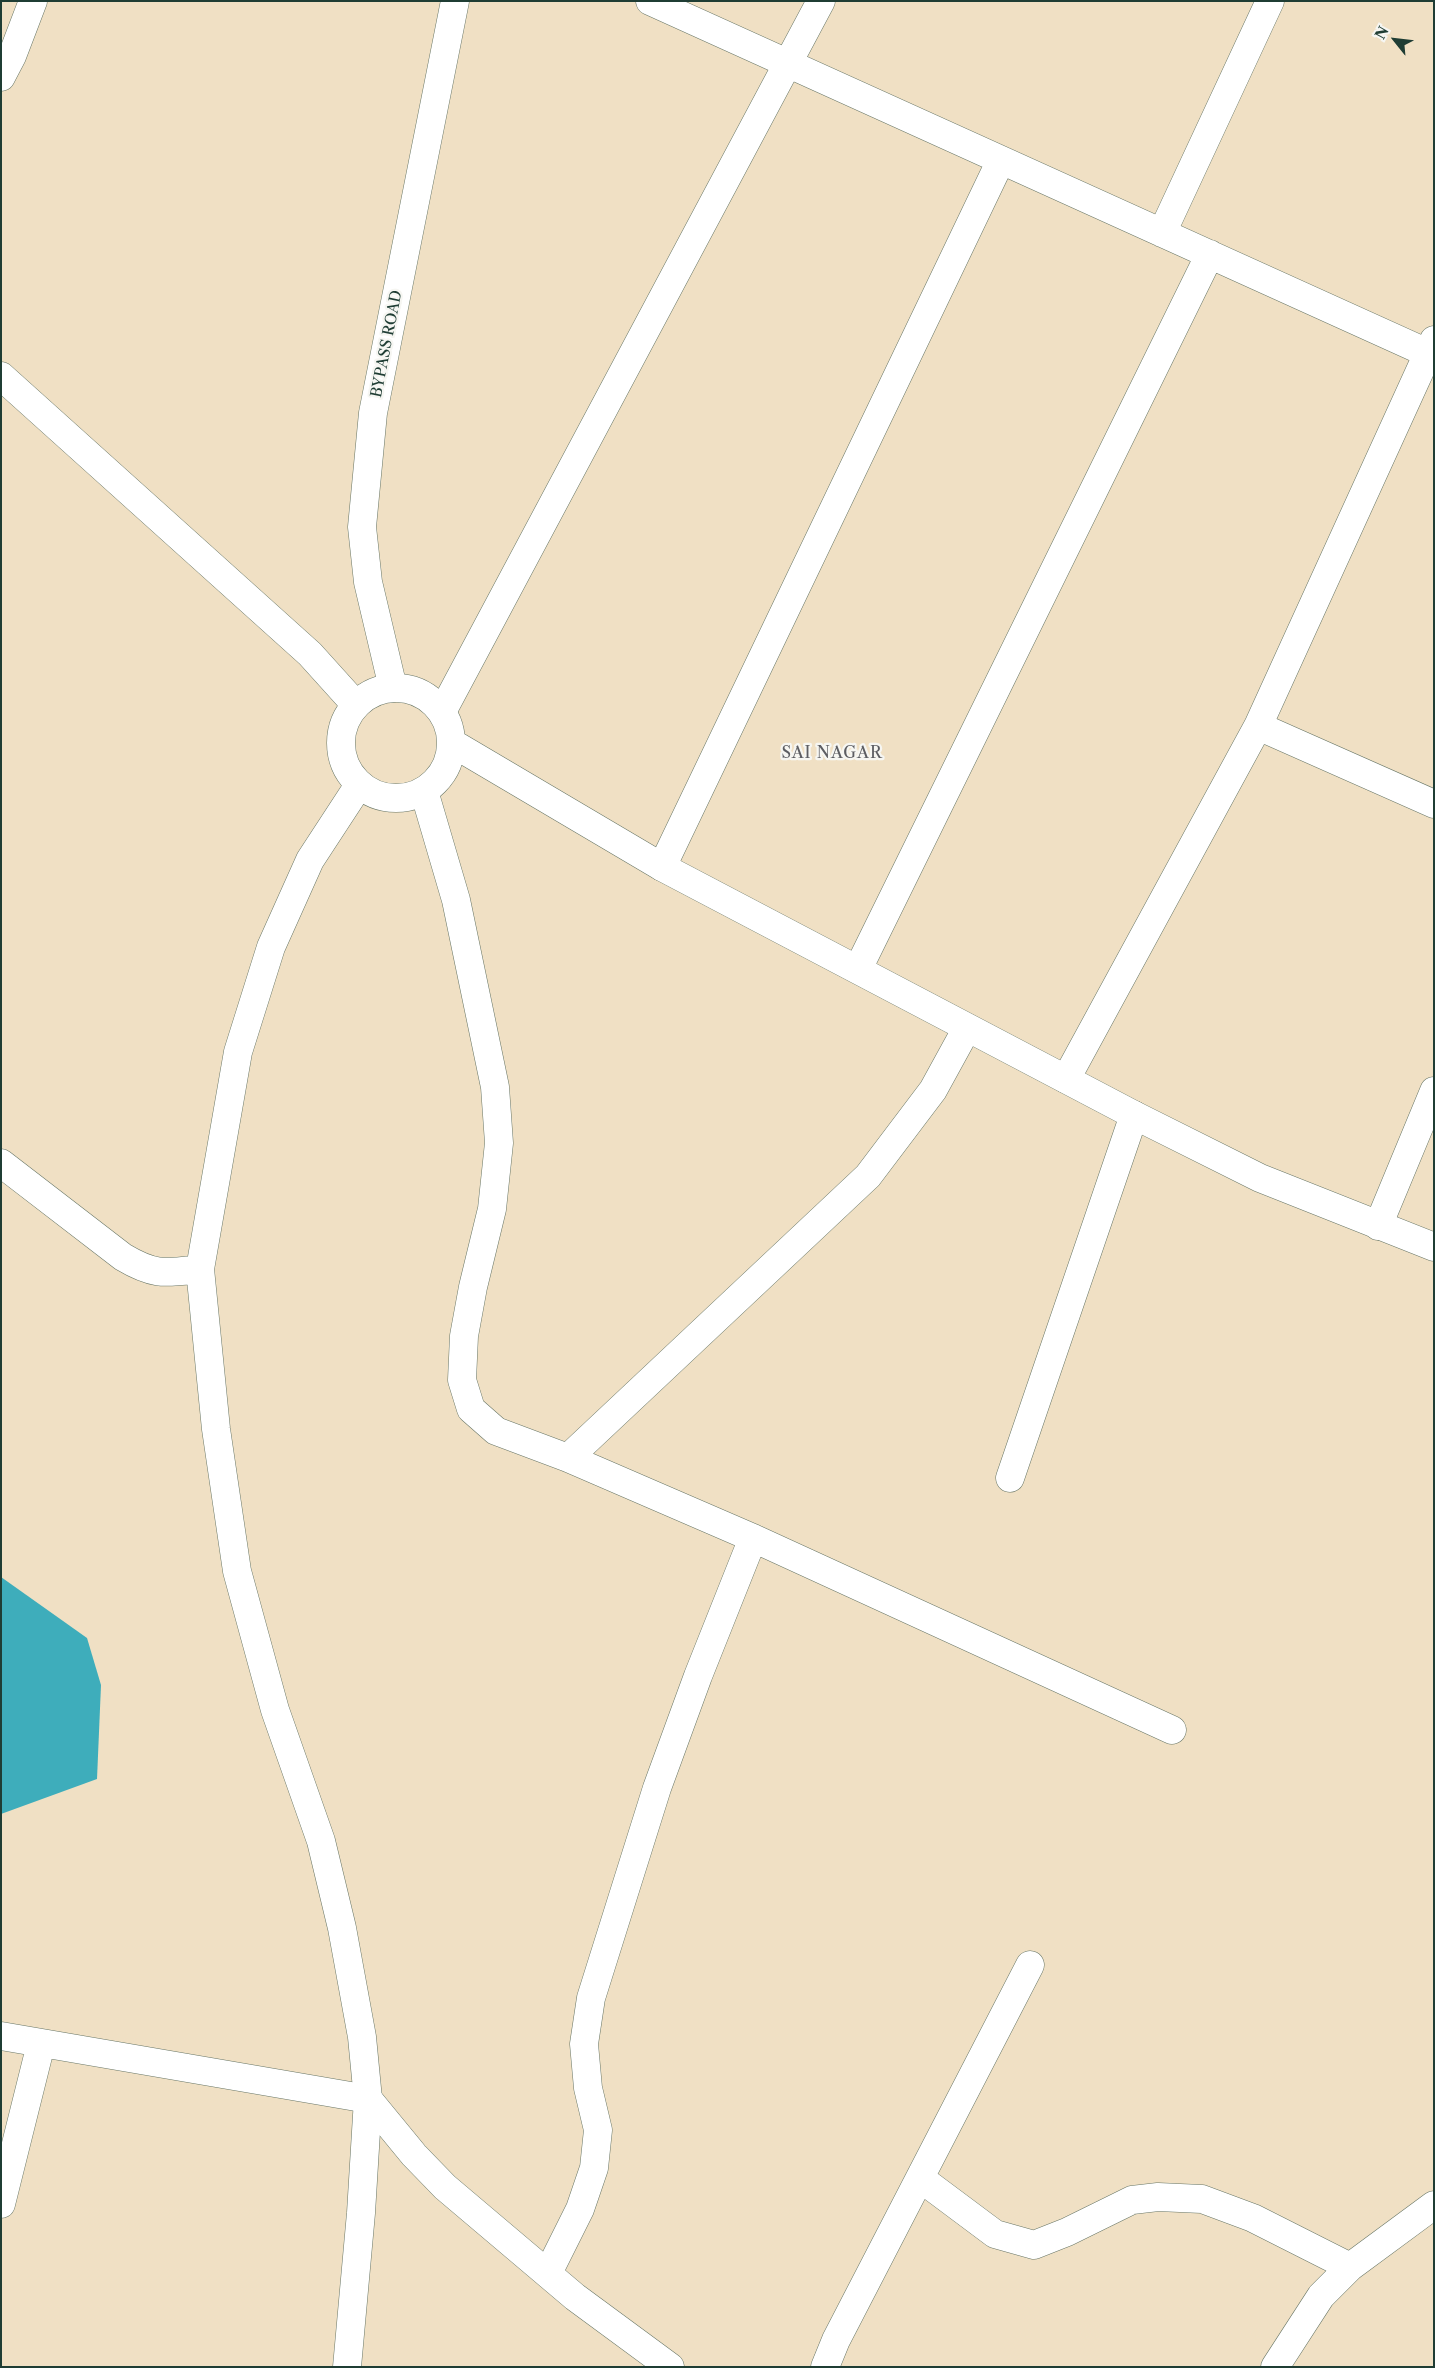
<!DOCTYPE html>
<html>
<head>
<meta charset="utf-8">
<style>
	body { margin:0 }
	#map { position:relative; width:1435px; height:2368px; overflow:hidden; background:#f0e0c4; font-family:"Libre Caslon Text",serif }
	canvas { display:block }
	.frame { position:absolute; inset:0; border:2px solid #1f3d34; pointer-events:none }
	.north { position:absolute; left:1370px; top:15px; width:50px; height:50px; -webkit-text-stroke:4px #f6f6f2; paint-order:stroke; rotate:299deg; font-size:14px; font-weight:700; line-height:20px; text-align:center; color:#1f3d34 }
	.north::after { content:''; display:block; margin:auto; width:18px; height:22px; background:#1f3d34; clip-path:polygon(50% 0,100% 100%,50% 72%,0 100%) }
</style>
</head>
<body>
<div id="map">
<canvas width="1435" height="2368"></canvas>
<div class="frame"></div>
<div class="north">N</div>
</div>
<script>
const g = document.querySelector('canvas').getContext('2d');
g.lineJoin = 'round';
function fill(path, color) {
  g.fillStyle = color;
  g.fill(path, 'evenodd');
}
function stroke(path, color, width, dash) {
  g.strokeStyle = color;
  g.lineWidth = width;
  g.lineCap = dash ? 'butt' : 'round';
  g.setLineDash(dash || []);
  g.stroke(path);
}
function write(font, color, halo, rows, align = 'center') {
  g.font = font + ' "Libre Caslon Text",serif';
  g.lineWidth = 4.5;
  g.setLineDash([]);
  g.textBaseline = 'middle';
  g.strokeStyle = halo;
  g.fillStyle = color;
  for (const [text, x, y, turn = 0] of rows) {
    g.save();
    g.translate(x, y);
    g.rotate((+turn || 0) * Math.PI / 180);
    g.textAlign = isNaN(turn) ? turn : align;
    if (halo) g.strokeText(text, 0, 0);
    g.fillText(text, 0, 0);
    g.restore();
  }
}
fill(new Path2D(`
	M1,1577l86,61 14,47 -4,94 -96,35z`), '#3eadbb');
const minor = new Path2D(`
	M650,1l784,355
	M1,77l11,-21 21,-55
	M1162,233l108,-232
	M442,712l379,-711
	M1258,726l176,78
	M424,791l32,109 39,187 4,56 -7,66 -19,78 -9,49 -2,44 9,29 25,22 72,27 185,80 419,192
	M662,867l339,-707
	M858,969l352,-715
	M1066,1079l192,-353 176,-386
	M1378,1226l56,-135
	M568,1458l300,-282 65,-86 34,-62
	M1010,1478l124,-363
	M1,2036l367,63 46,56 31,32 130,110 95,70
	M920,2178l75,56 39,11 33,-13 65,-32 26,-3 44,2 51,19 97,49
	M1,2204l40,-160
	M548,2273l32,-64 14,-41 4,-38 -10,-42 -4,-44 7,-46 66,-210 41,-112 55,-138
	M825,2367l11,-27 194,-375
	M1275,2367l46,-71 29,-29 84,-62`);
const tertiary = new Path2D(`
	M1,376l309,278 46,51
	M393,688l-25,-106 -6,-55 11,-114 82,-412
	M1,1163l122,94c32,19 42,16 77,12
	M347,2367l14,-154 7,-114 -6,-62 -20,-109 -21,-87 -46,-131 -38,-139 -21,-142 -16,-160 38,-217 33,-105 39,-87 49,-75`);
const secondary = new Path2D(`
	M341 743a55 55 0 1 1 110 0a55 55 0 1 1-110 0Z
	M452,743l210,124 472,248 126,63 174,69`);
stroke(minor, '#687666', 29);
stroke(tertiary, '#687666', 29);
stroke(secondary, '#687666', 29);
stroke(minor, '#fff', 28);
stroke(tertiary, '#fff', 28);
stroke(secondary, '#fff', 28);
write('15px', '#1f3d34', '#f6f6f2', [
	["BYPASS ROAD",387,344,-79]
]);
g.letterSpacing = '1px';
write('16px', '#5c5d62', '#f6f6f2', [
	["SAI NAGAR",832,753]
]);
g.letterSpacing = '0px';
</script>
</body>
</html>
